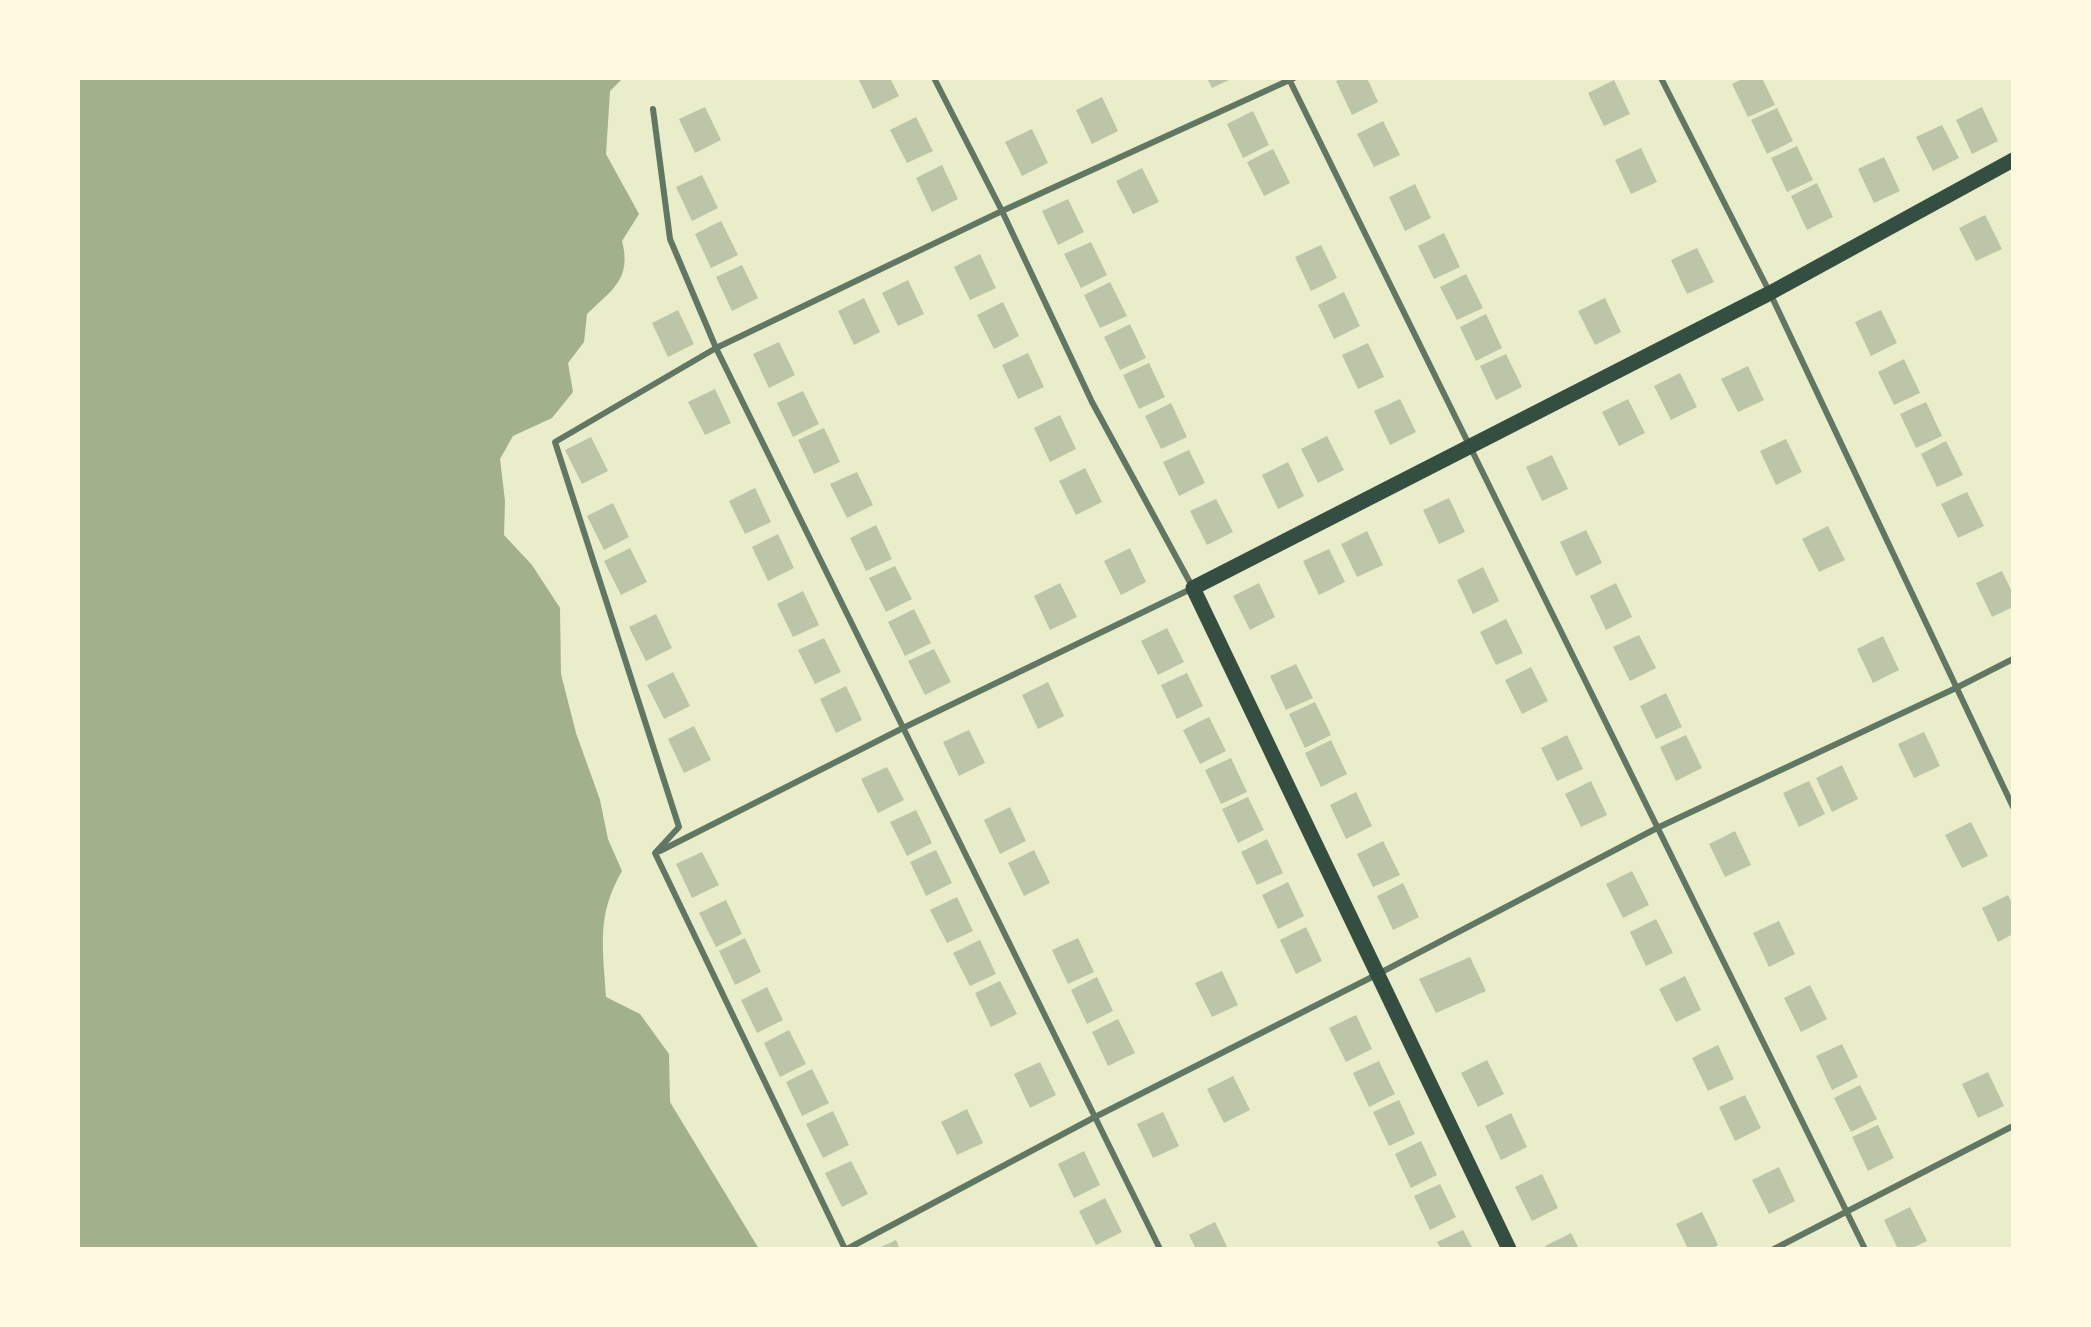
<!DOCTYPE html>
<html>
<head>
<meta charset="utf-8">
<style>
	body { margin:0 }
	#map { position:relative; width:2091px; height:1327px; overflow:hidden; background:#e9edc9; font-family:Rubik,sans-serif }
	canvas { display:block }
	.frame { position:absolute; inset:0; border:80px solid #fefae0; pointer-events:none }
</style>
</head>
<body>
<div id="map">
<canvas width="2091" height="1327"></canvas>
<div class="frame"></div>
</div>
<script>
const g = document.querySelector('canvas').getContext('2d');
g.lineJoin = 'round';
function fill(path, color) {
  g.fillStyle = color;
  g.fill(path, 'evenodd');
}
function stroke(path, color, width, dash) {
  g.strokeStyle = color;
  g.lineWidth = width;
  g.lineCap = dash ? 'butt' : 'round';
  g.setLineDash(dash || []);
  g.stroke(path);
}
fill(new Path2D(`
	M78,78h545l-13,13 -4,63 33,60 -17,27c10,38 -10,49 -35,73l-3,28 -16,21 5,29 -21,26 -39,18 -13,23 5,42 -1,34 28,30 28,43 1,66 15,59 24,67 8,39 14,32c-26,45 -19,76 -16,126l34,17 29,40 1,48 89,147h-681z`), '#a3b18a');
fill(new Path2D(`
	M858,78h32l9,18 -26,13z
	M1207,78h26l-21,10z
	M1342,78h25l11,24 -26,13 -16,-34z
	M1744,78h18l13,27 -27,12 -16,-33z
	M1614,80l16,34 -26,12 -16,-33z
	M1102,97l16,34 -26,13 -16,-34z
	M705,107l16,33 -26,13 -16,-34z
	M1982,107l16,34 -26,13 -16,-34z
	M1777,108l16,33 -26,13 -16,-34z
	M1253,111l16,34 -26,13 -16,-34z
	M916,117l17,34 -26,12 -17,-33z
	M1383,121l17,34 -26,12 -17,-33z
	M1942,125l17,33 -26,13 -17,-34z
	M1032,129l16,34 -26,13 -17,-34z
	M1797,146l16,34 -26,12 -16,-34z
	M1641,148l16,34 -26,12 -16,-34z
	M1273,149l17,34 -26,13 -17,-34z
	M1884,157l16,34 -26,12 -16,-34z
	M942,165l16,34 -26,13 -16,-34z
	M1142,168l17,34 -26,12 -17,-33z
	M702,175l16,33 -26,13 -16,-34z
	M1817,183l16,34 -26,13 -16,-34z
	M1415,184l16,34 -26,13 -16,-34z
	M1068,199l16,33 -26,13 -16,-34z
	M1985,215l17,34 -26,12 -17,-33z
	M721,221l17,34 -27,13 -16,-34z
	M1444,233l16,34 -26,12 -16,-33z
	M1091,242l16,33 -26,13 -17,-34z
	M1321,245l16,33 -26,13 -16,-34z
	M1697,248l17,34 -27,12 -16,-34z
	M980,254l16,34 -26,12 -16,-33z
	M742,265l16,33 -26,13 -16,-34z
	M1466,274l17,34 -26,12 -17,-33z
	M908,280l16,34 -26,12 -16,-33z
	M1110,282l17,34 -27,12 -16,-33z
	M1344,292l16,34 -26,13 -16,-34z
	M864,298l16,34 -26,13 -16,-34z
	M1605,298l16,34 -26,13 -17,-34z
	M1003,302l16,34 -25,13 -17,-34z
	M678,310l16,34 -26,13 -16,-34z
	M1881,310l16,33 -26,13 -16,-34z
	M1486,314l16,34 -26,13 -16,-34z
	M1130,324l16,34 -26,12 -16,-33z
	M779,342l16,33 -26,13 -16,-34z
	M1368,343l16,34 -26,12 -16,-34z
	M1028,353l16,34 -26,12 -16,-34z
	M1506,354l16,33 -26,13 -16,-34z
	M1904,359l16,34 -26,12 -16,-33z
	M1149,363l16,34 -26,12 -16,-34z
	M1748,366l16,34 -26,12 -17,-33z
	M1680,373l17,34 -26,13 -17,-34z
	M715,389l16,34 -26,12 -17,-33z
	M803,391l16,33 -26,13 -16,-34z
	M1400,399l16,33 -26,13 -16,-34z
	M1628,399l17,34 -26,13 -17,-34z
	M1926,402l16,34 -26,12 -16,-34z
	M1171,403l16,34 -26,12 -16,-33z
	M1060,415l16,34 -26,13 -16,-34z
	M824,428l16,34 -26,12 -16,-34z
	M1327,436l17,34 -26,13 -17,-34z
	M591,437l17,34 -26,13 -17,-34z
	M1786,439l16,33 -26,13 -16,-34z
	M1946,441l17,34 -26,12 -16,-33z
	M1189,450l16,33 -26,13 -16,-34z
	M1552,455l16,34 -26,12 -16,-34z
	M1288,462l16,34 -26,13 -16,-34z
	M1085,468l17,34 -26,13 -17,-34z
	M857,472l16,33 -26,13 -17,-34z
	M755,488l16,34 -26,12 -16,-33z
	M1967,492l17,34 -26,12 -17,-34z
	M1449,498l16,34 -26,12 -16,-34z
	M1216,499l17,33 -26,13 -17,-34z
	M613,503l16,34 -25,13 -17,-34z
	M876,525l16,34 -26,12 -16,-33z
	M1828,526l17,34 -26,12 -17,-33z
	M1586,530l16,33 -26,13 -16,-34z
	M1367,531l16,34 -26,12 -16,-33z
	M778,534l16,34 -26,13 -16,-34z
	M630,548l17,34 -26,13 -17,-34z
	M1130,548l16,34 -25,13 -17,-34z
	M1329,549l16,33 -26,13 -16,-34z
	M895,566l17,33 -26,13 -17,-34z
	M1483,567l16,34 -26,13 -16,-34z
	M2002,571l11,23v13l-21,10 -16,-34z
	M1060,583l17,34 -27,13 -16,-34z
	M1259,583l16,34 -25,13 -17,-34z
	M1616,583l16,34 -26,13 -16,-34z
	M803,591l16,34 -26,12 -16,-33z
	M914,609l17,34 -26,13 -17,-34z
	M656,614l16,34 -26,13 -17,-34z
	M1506,619l17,34 -27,12 -16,-33z
	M1167,628l17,34 -26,13 -17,-34z
	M1639,635l17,33 -26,13 -17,-34z
	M1883,636l16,34 -26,13 -16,-34z
	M824,638l17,34 -26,12 -17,-34z
	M934,649l17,33 -26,13 -17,-34z
	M1296,664l17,34 -27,12 -16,-34z
	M1531,667l17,34 -26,13 -17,-34z
	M673,672l17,34 -26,13 -17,-34z
	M1187,673l16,33 -26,13 -16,-34z
	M1048,682l16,34 -26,13 -16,-34z
	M846,686l16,34 -26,13 -16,-34z
	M1666,693l16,34 -26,12 -16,-33z
	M1315,702l16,33 -26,13 -16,-34z
	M1209,717l17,34 -26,13 -17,-34z
	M694,726l17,34 -27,13 -16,-34z
	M969,730l16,33 -26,13 -16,-34z
	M1924,732l16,34 -26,12 -16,-34z
	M1567,735l16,34 -26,12 -16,-33z
	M1686,735l16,33 -26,13 -16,-34z
	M1331,740l16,34 -26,13 -16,-34z
	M1231,758l16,34 -26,12 -16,-34z
	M1842,765l16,34 -26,13 -16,-34z
	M887,767l17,33 -26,13 -17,-34z
	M1591,781l16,34 -26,12 -16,-33z
	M1809,781l16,33 -26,13 -16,-34z
	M1356,792l16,34 -26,13 -16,-34z
	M1248,797l16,33 -26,13 -16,-34z
	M1010,807l16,34 -26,13 -16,-34z
	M916,810l16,33 -25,13 -17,-34z
	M1971,822l17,34 -26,12 -17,-33z
	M1735,831l16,34 -26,12 -16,-33z
	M1267,839l16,34 -26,12 -16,-33z
	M1383,841l17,34 -27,12 -16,-33z
	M936,850l16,33 -26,13 -16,-34z
	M1034,850l16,33 -26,13 -16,-33z
	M702,852l17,33 -27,13 -16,-34z
	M1632,871l17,34 -26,13 -17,-34z
	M1288,882l16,34 -26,13 -16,-34z
	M1403,883l16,34 -26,13 -16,-34z
	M2008,895l5,11v28l-15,8 -16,-34z
	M957,897l16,34 -26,12 -17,-33z
	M726,900l16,34 -26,13 -17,-34z
	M1656,919l17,34 -27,13 -16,-34z
	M1779,921l16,33 -26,13 -16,-34z
	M1306,927l16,34 -26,13 -16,-34z
	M745,938l16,34 -26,13 -16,-34z
	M1078,938l16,34 -26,12 -16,-34z
	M980,940l16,34 -26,12 -17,-33z
	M1470,957l16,34 -50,22 -17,-34z
	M1222,971l16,34 -26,12 -17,-34z
	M1685,976l16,34 -25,12 -17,-33z
	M1097,977l16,34 -26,13 -16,-34z
	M1000,981l17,33 -26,13 -16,-34z
	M1810,985l17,34 -26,13 -17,-34z
	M767,987l16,33 -26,13 -16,-33z
	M1356,1015l16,34 -26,13 -17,-34z
	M1118,1019l17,34 -27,13 -16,-34z
	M789,1030l17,34 -26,13 -16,-34z
	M1842,1044l16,33 -26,13 -16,-34z
	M1718,1045l16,34 -26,12 -16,-33z
	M1487,1060l17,34 -26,13 -17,-34z
	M1379,1061l16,33 -26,13 -16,-34z
	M1040,1062l16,33 -26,13 -16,-34z
	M812,1069l17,34 -27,13 -16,-34z
	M1988,1072l16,34 -26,12 -16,-34z
	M1233,1076l17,34 -26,13 -17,-34z
	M1860,1085l17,34 -26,13 -17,-34z
	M1745,1095l16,33 -26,13 -16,-34z
	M1399,1100l16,34 -26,12 -16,-34z
	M967,1109l16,34 -26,12 -16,-33z
	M833,1111l16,34 -26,13 -17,-34z
	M1163,1112l16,34 -26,12 -16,-34z
	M1511,1113l16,34 -26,13 -16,-34z
	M1878,1125l16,33 -26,13 -16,-34z
	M1421,1141l16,34 -26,13 -16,-34z
	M1084,1151l16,34 -26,13 -16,-34z
	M851,1161l17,33 -26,13 -17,-34z
	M1779,1167l16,34 -26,13 -17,-34z
	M1542,1174l16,34 -26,13 -17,-34z
	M1440,1184l16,33 -26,13 -16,-34z
	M1105,1198l17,34 -26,13 -17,-34z
	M1910,1207l17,34 -17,8h-12l-14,-29z
	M1702,1212l16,33 -7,4h-23l-12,-25z
	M1215,1222l13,27h-32l-7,-14z
	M1463,1230l10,19h-32l-4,-7z
	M1571,1233l8,16h-32l-2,-3z
	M896,1240l4,9h-23z`), '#bcc5a7');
stroke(new Path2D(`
	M1661,78l109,215 243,514
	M1289,79l576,1170
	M653,109l17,130 46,109 444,901
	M660,851l243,-123 290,-140 -101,-186 -90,-191 -68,-133
	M845,1249l-190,-396 24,-26 -124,-385 161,-94 286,-137 292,-133
	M847,1249l248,-132 283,-143 279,-146 299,-140 57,-29
	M1774,1249l239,-123`), '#617663', 6);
stroke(new Path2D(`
	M1509,1249l-316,-661 577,-295 243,-133`), '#344e41', 15);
</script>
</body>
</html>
